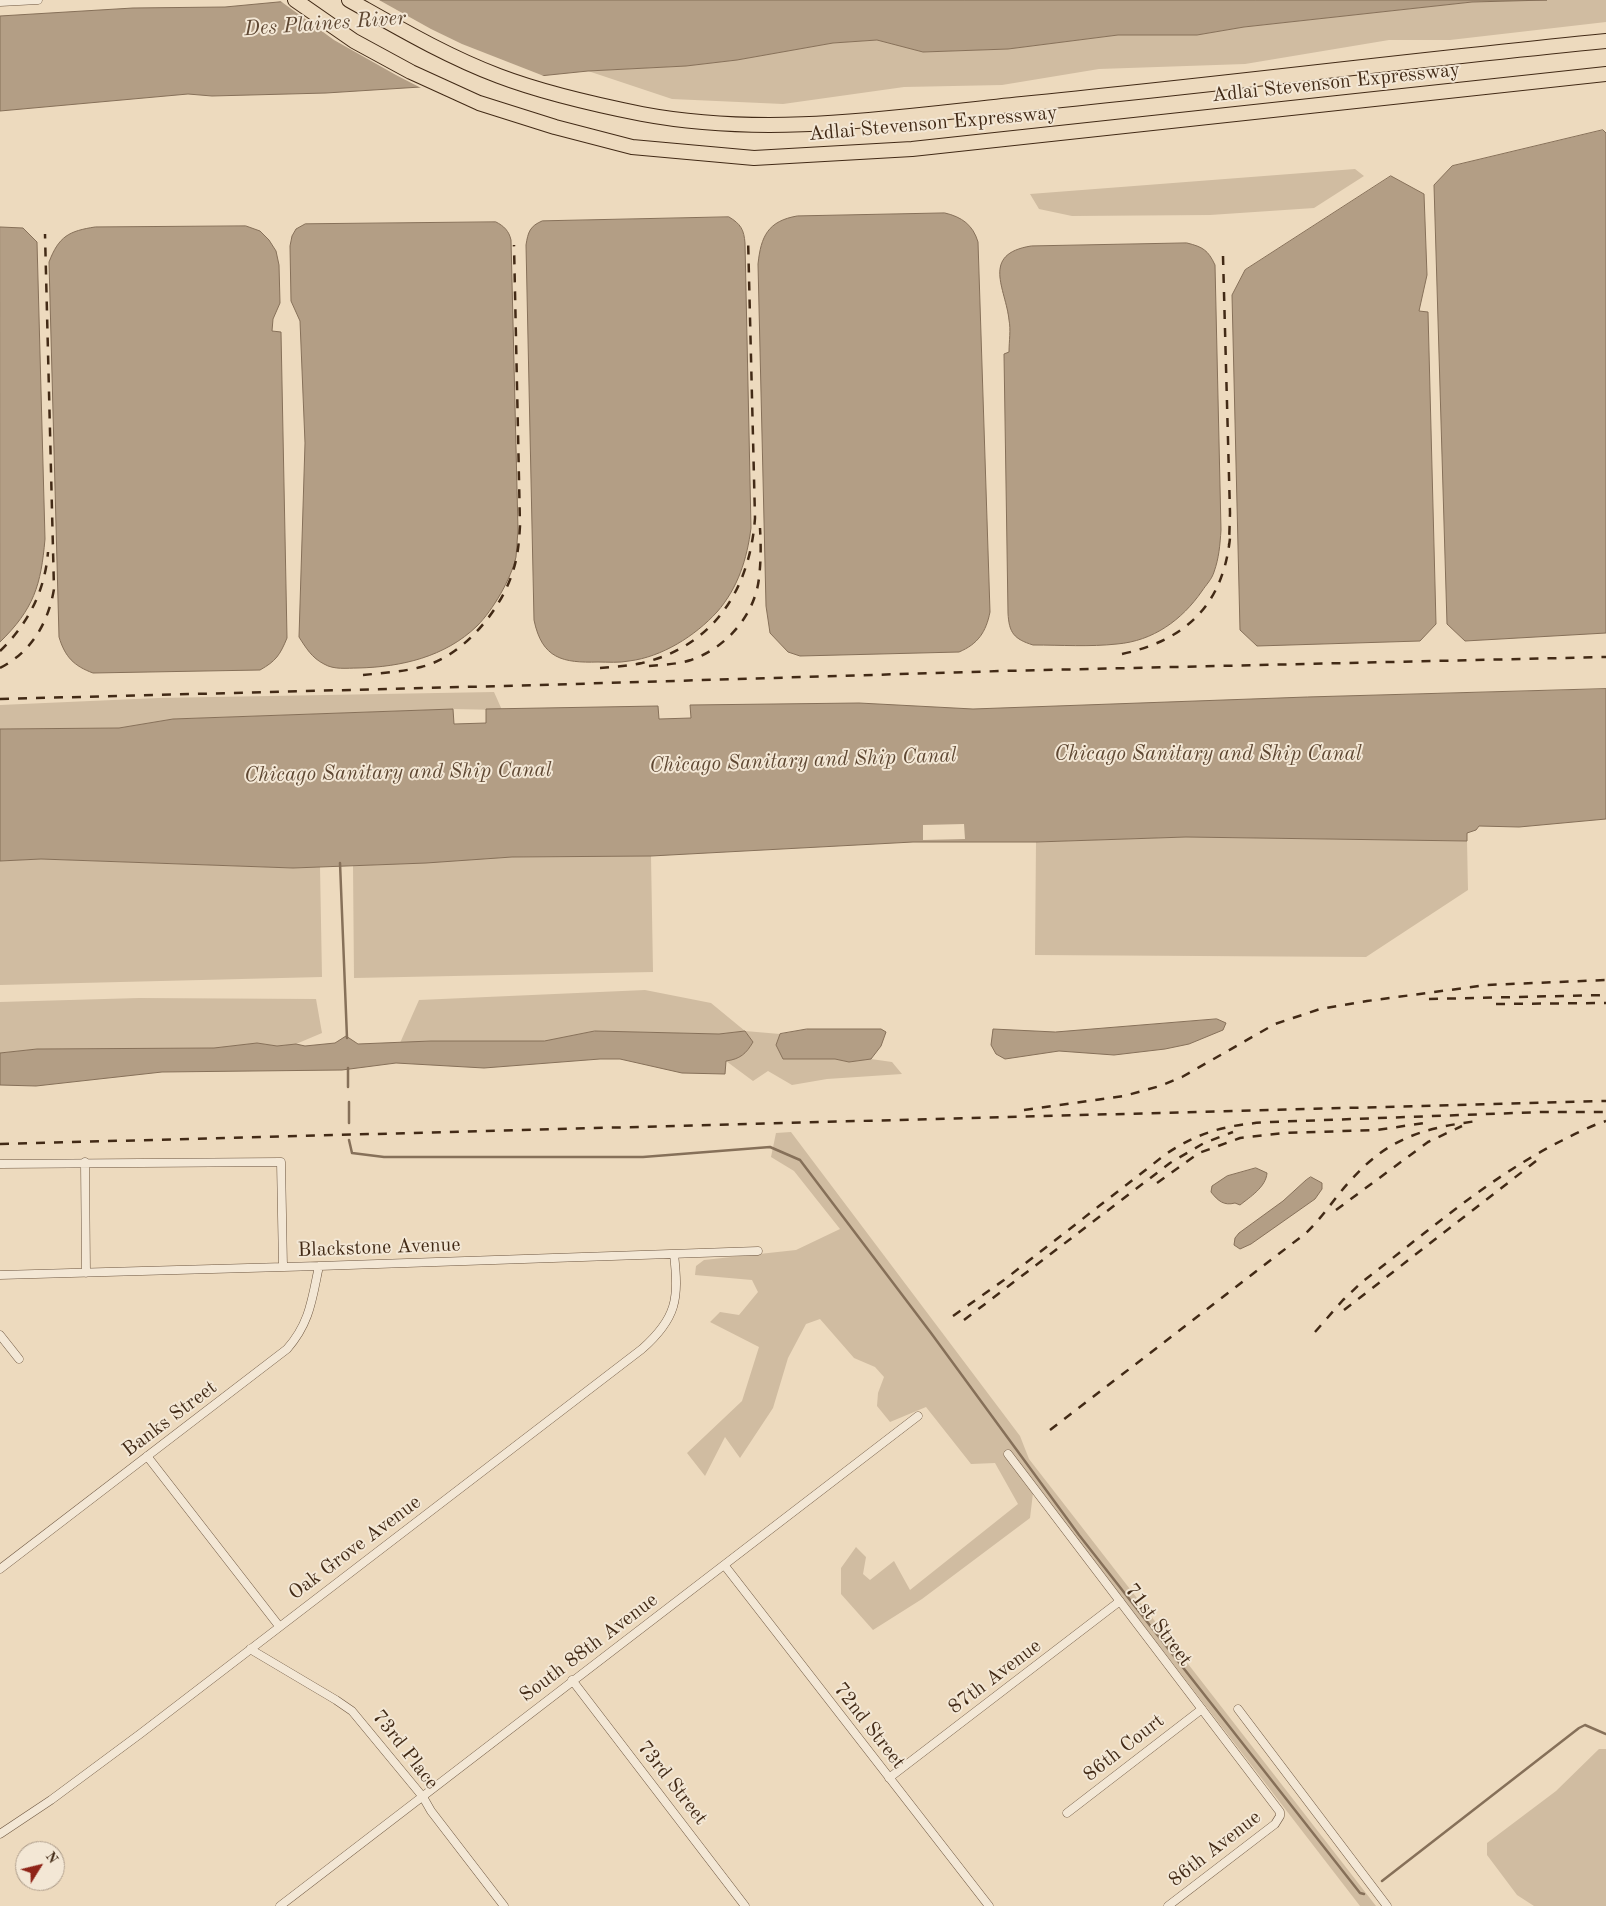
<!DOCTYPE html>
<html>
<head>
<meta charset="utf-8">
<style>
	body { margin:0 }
	#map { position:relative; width:1606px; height:1906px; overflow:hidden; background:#eddabe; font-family:"Old Standard TT",serif }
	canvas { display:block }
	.north { position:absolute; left:15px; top:1841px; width:50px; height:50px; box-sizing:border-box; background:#f3e7d5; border:1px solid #ac9b89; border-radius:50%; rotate:54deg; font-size:14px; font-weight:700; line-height:20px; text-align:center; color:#422a16 }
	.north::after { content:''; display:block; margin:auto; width:18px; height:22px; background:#8f2418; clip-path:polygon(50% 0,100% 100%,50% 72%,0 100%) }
</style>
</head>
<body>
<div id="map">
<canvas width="1606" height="1906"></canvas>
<div class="north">N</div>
</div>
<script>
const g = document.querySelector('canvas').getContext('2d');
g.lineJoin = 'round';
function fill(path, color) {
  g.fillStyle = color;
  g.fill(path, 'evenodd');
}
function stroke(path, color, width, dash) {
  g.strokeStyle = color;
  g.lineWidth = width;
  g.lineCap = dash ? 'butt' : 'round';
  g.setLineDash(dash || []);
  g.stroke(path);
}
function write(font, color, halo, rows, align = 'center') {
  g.font = font + ' "Old Standard TT",serif';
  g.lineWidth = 4;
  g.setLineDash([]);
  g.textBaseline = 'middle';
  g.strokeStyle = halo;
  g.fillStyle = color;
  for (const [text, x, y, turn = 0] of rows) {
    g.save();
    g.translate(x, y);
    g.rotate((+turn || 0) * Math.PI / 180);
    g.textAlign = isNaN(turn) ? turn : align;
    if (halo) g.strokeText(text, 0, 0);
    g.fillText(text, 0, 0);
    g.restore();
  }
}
fill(new Path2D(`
	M1547,0h59v22l-156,18h-61l-144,24 -146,5 -97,16 -98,2 -121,17 -111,-5 -84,-28 98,-5 51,-6 96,-17 45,-3 45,12 85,-3 110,-14h79l47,-8 228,-25z
	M1355,169l9,7 -50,32 -104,7 -138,1 -33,-7 -9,-15z
	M494,692l8,18 -49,-1 -280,10 -54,9 -119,1v-24l158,-7z
	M1186,837l281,4 1,49 -102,67 -331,-2 1,-113z
	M651,856l2,116 -299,6 -1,-112 159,-9z
	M41,859l252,9 27,-1 2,110 -322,8v-124z
	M645,990l66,13 34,28 35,3 -4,11 8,14h51l14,3 22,-3 21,3 10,12 -75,5 -35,6 -24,-14 -15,10 -27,-20c14,-2 20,-7 27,-19l-8,-11 -26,3 -124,-3 -51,10h-113l-31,2 19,-43z
	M139,998l177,1 6,34 -26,11 -19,2 -20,-3 -42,5 -178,1 -37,4v-51z
	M791,1132l229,304 9,23 347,447h-16l-317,-411 -10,-2 -3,25 -108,81 -49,31 -32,-36v-26l15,-21 10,10 -3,17 7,6 24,-19 16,29 108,-86 -23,-41 -24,1 -45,-57 -36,15 -13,-16 1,-13 6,-16 -9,-10 -21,-9 -34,-39 -14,5 -18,34 -15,50 -33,50 -15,-21 -20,39 -18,-23 55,-52 17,-54 -49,-25 10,-10 19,3 19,-23 -6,-12 -57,-5 1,-9 8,-6 92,-10 44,-21 -46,-58 -23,-14 5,-24z
	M1599,1749h7v157h-72l-17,-11 -30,-40v-12l69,-52z`), '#d0bca1');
const water = new Path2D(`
	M382,0h1165l-75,2 -228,25 -47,8h-79l-110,14 -85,3 -46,-12 -44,3 -96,17 -51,6 -98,5 -136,14 -126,8 -114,3 -24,-2 -188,17v-95l133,-8 92,-1 64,-6z
	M1603,130l3,3v500l-141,8 -18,-17 -13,-439 18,-19z
	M1391,176l33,18 3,81 -8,36 9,1 8,312 -16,17 -163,5 -17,-16 -8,-335 13,-25z
	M945,213c17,4 28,12 33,29l12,370c-4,20 -12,32 -31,40l-159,4 -12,-4 -18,-19 -4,-27 -8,-342c3,-28 10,-43 39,-48z
	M729,217c12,7 15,13 16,26l6,285c-4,31 -13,60 -34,84 -22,24 -55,45 -88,49 -10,2 -21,1 -31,1 -35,1 -56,-3 -64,-42l-8,-375c2,-13 4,-19 16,-24z
	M496,222c8,4 13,9 15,18l7,290c-1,9 -1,18 -2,27 -5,22 -23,53 -39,69 -32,31 -76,41 -119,42 -11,0 -24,2 -34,-4 -12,-6 -18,-16 -25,-27l6,-194 -5,-122 -9,-20 -1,-55 2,-10 4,-7 9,-5z
	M246,226l14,5 9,9 7,11 3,14 1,38 -7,16 -1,12 9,1 6,306c-7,17 -11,23 -27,32l-167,3c-19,-7 -28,-16 -34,-36l-10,-375c10,-26 20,-31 46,-35z
	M0,227l23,1 14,14 8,297c-4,46 -11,70 -45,103z
	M1187,243c16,4 21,7 28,22l6,265c-1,15 -2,28 -7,42 -2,7 -8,13 -12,19 -20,29 -49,50 -85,53 -27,3 -56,1 -84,1 -19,-6 -24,-12 -25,-32l-4,-259 5,-2c0,-11 2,-22 0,-32 -3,-31 -29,-66 22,-74z
	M1606,689v130l-87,8 -40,-1 -3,4 -9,3v8l-281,-4 -150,5h-123l-262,14 -139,1 -86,6 -133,5 -252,-9 -41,2v-132l119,-1 54,-9 280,-10 1,15 32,-1v-14l172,-3 1,13 32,-1 -1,-13 169,-2 114,6 334,-12z
	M1217,1019l9,4 -3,7 -34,14 -24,5 -51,6 -55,-4 -54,8 -9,-5 -5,-9 2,-16 62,3z
	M807,1029h74l5,3 -5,14 -10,13 -22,3 -14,-3h-52l-7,-14 4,-11z
	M595,1031l124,3 26,-3 8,11c-7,12 -13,17 -27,19l-1,13 -43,-1 -62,-14h-20l-116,9 -88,-5 -54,7 -180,2 -126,14 -36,-1v-32l37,-4 177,-1 43,-5 20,3 19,-2 9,2 30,-3 11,-7 12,8 73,-3h113z
	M1256,1168l11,5c-1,14 -17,24 -27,32l-5,-2c-11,3 -17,-2 -24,-11l1,-6 15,-10z
	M1311,1177l11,6v6l-7,10 -64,45 -11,5 -6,-4 1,-7 4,-5 44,-32 23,-21z`);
fill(water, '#b39e85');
stroke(water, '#867059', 1);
fill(new Path2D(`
	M279,0h100l52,29 31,15 87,34 -126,11 -27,-14 -62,-35z
	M964,824l1,15 -42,1v-15z`), '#eddabe');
stroke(new Path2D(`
	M340,863l7,175
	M348,1068v19
	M349,1102v21
	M349,1140l3,13 32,4h259l127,-10 30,13 131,173 148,202 281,358 4,1
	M1382,1881l197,-153 6,-3 21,9`), '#867059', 2.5);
const minor = new Path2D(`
	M0,2l38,-2
	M85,1162l1,111
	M0,1164l281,-2 2,105
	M0,1275l319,-9 439,-15
	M0,1335l19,24
	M1008,1454l272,358v4l-5,8 -107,82
	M147,1456l132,170
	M725,1566l264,340
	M0,1569l287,-220c23,-26 25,-50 32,-83
	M250,1649l86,51 16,11 71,86 8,14 73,95
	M572,1680l173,226
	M1238,1709l149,197
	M889,1778l231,-177
	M1067,1813l135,-104
	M0,1834l51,-34 89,-66 502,-385c35,-31 37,-50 32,-95
	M280,1906l638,-490`);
const motorway = new Path2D(`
	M295,0l59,41 57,31 68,31 76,24 77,20 122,11 158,-9 694,-75
	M349,0c48,27 97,56 150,76 42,16 98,29 143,38 128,24 252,3 380,-10 195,-19 389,-44 584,-63`);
stroke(minor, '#6d5640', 9);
stroke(motorway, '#422a16', 16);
stroke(minor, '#f3e7d5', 8);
stroke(motorway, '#eddabe', 14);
stroke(new Path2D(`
	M1223,256l7,257 -1,32
	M0,651c28,-27 45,-60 48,-99
	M1122,654c64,-14 101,-49 108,-116
	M649,666c14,-1 29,-2 42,-6 35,-12 64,-45 68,-82 2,-17 2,-33 1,-50
	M0,668c31,-16 48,-44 54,-79l-9,-355
	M600,668c14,-1 28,-2 42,-5 72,-17 108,-74 113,-145l-7,-281
	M363,675c19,-2 39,-3 58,-8 41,-10 80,-56 92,-96 5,-15 6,-29 7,-45l-6,-281
	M0,699l540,-14 462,-14 604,-14
	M1429,999l177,-4
	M1496,1004l110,-1
	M1024,1110l100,-14 36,-10 22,-9 93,-53 45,-15 47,-8 120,-16 119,-5
	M0,1144l1606,-43
	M1157,1183l42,-30 41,-15 44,-5 93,-3 54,-8
	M1336,1210l92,-68 34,-16
	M1344,1310l196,-152
	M953,1316l51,-36 162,-126c34,-23 64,-30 105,-32l271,-10h64
	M964,1320l206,-157 34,-20 29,-11
	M1315,1332l28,-32 19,-18c64,-49 126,-104 199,-141 14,-7 29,-15 45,-20
	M1050,1430l256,-197c17,-16 29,-36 45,-53 37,-42 73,-52 126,-59`), '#422a16', 2.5, [9, 9]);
write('20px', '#422a16', '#f3e7d5', [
	["Adlai Stevenson Expressway",1336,83,-6],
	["Adlai Stevenson Expressway",933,124,-5],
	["Blackstone Avenue",379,1248,-2],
	["Banks Street",170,1419,-37],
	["Oak Grove Avenue",355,1548,-37],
	["71st Street",1158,1625,53],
	["South 88th Avenue",589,1648,-37],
	["87th Avenue",995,1677,-37],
	["72nd Street",869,1726,52],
	["86th Court",1124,1748,-38],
	["73rd Place",405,1750,52],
	["73rd Street",672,1783,52],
	["86th Avenue",1215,1849,-38]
]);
write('italic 21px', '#5e4732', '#f3e7d5', [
	["Des Plaines River",325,24,-4],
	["Chicago Sanitary and Ship Canal",1208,754],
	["Chicago Sanitary and Ship Canal",803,761,-2],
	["Chicago Sanitary and Ship Canal",398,773,-1]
]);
</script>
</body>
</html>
